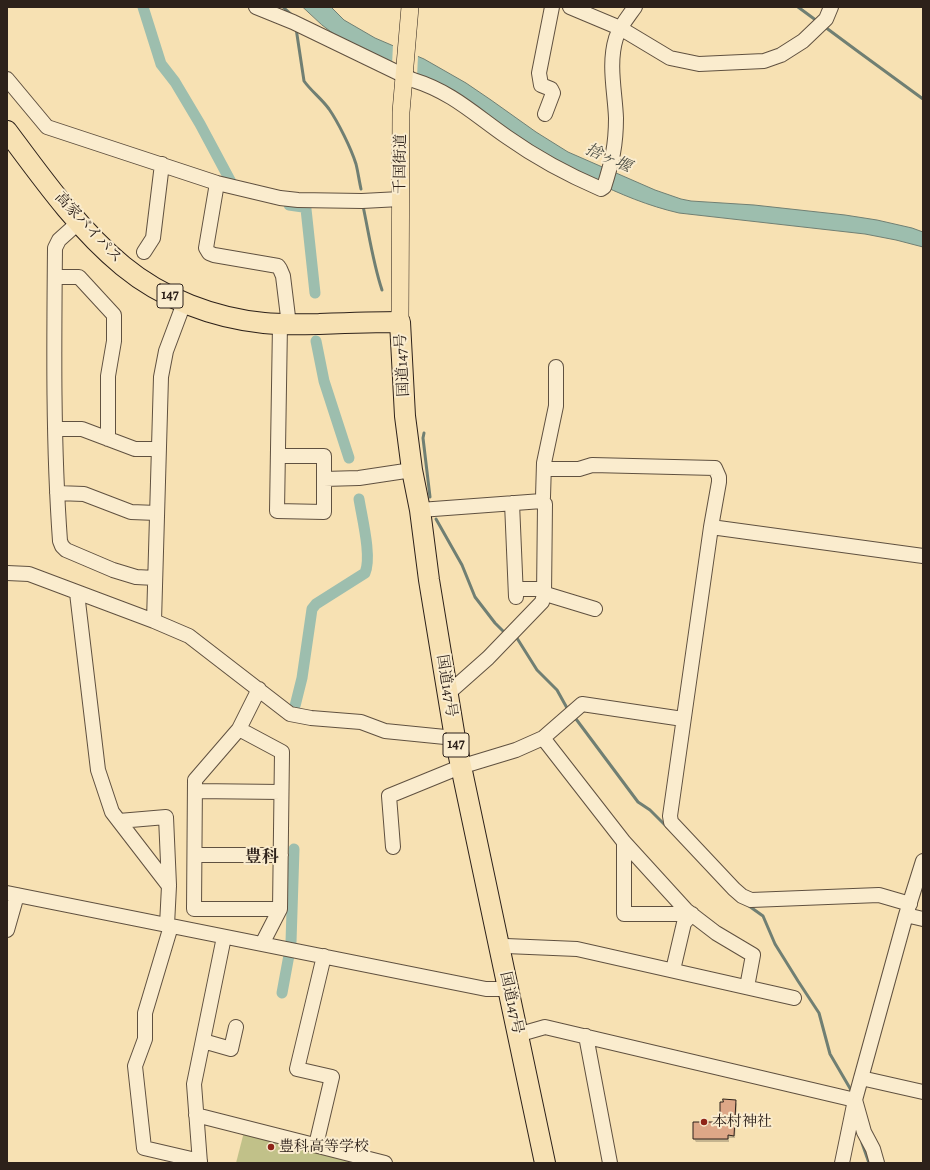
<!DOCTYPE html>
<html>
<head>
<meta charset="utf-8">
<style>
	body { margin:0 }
	#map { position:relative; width:930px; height:1170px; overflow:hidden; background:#f7e1b3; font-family:Alegreya,serif }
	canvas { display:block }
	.frame { position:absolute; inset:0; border:8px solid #2d211a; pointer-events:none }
</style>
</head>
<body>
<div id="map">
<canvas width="930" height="1170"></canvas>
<div class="frame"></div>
</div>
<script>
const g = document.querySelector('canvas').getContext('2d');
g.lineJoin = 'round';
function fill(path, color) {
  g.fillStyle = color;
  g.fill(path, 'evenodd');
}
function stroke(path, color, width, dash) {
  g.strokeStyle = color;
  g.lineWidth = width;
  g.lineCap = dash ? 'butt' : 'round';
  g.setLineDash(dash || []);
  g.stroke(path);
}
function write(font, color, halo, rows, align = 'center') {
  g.font = font + ' Alegreya,"Noto Serif JP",serif';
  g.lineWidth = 4;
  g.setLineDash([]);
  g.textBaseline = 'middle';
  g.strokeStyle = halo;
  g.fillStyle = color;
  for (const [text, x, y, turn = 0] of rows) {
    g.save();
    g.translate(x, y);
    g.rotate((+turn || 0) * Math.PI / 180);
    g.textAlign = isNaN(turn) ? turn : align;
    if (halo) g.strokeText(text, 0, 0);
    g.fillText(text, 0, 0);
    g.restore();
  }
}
fill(new Path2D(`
	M244,1132l118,31h-126z`), '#c1c189');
const water = new Path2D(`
	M303,7h28l13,13 31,18 49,21 42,24 25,17 45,32 32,20 87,38 26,9 10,2 63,4 91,10 32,5 35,8 11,4v15l-27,-7 -31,-6 -186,-21c-61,-14 -114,-47 -168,-77 -57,-33 -115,-65 -172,-98l-17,-13z`);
fill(water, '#9dbeae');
stroke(water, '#707f73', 1);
fill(new Path2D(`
	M393,44l25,11 -1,23 -25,-12z`), '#f7e1b3');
fill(new Path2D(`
	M735,1101l2,3 -2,34h-6v4h-33l-2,-3 27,-16z`), '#0003');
stroke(new Path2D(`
	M283,7l9,8
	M798,7l19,14
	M825,27l31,23 67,49
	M296,28l8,53c7,10 17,17 25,28 9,13 22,39 27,55 2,8 3,16 5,25
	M363,206c6,28 10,57 19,84
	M424,433l-1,5 7,59
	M436,519l26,46 13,32 20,26 9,9 3,1
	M515,635l22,35 20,20 10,18
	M576,719l62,83 12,8 17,17
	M749,906l14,10 12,28 23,37 21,32 11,41 21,36
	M862,1143l7,20`), '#707f73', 3);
stroke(new Path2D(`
	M143,7l18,57 14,18 25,42 31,58
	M289,205l14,2 3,2 9,84
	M316,341l8,40 25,77
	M295,706l7,-28 10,-69 4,-5 49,-31c7,-16 -3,-55 -6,-74
	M291,942l3,-93
	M282,993l7,-38`), '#9dbeae', 11);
const building = new Path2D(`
	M723,1099l13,1 -2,36 -6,-1v4h-35v-17h27v-20h3z`);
fill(building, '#dda787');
stroke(building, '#2d211a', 1);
const minor = new Path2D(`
	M256,7l37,15 120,58c39,12 62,35 94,57 31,22 59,37 94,52l3,-2c8,-25 12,-42 12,-69 -1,-26 -8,-54 0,-80 4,-12 12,-21 19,-31
	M570,7l50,21 50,30 29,6 65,-3 17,-6 22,-14 23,-22 5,-12
	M7,79l40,48 170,56 63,15 18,2 64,1 38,-2
	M545,114l8,-21 -2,-4 -10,-4 -2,-12 13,-66
	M217,183l-11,65 3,5 5,2 64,11 2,3 3,7 6,49
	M79,222l-20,18 -4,8c-1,98 -2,196 5,293l2,5 4,4 47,20 23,7 19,1
	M144,252l9,-14 9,-74
	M55,277h24l35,38v26l-6,35v63
	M55,429h27l53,20h24
	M278,456h46v56l-47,-1 3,-187
	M544,469h35l13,-4 123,3 4,9v5l-8,45 -41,289 1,6 63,67 8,7 9,4 128,-5 31,9
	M324,479l35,-1 53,-8
	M57,493l27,1 47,18 26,1
	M512,503l4,94
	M420,510l122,-9 1,-4 1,-34 12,-57v-39
	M711,527l212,29
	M7,573l22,1 125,47 35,15 101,78 21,4 50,4 24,9 70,7
	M516,589h24l9,6 46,14
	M77,593l21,177 14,42 57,74 -2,39
	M154,621l7,-244 5,-26 18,-48
	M259,689l-20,40 43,23 -2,157 -18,35
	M447,690l6,-1 35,-31 54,-56 2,-7 1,-91 -3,-3
	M239,729l-44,51 -1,129h86
	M543,738l81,104 62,68 30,23 37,22 -6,32
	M195,791l86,1
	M119,821l47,-4 3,68
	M624,842v72h68
	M393,847l-4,-51 71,-29 56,-17 27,-12 39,-34 101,15
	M195,855h86
	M7,893l479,96h22
	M906,915l17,4
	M171,926l-26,87v26l-10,27 9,82 56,13
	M7,930l10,-35
	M499,949l7,-3 71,3 217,49
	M673,970l11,-47 8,-9
	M517,1035l28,-8 310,73 9,32 9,17 4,14
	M586,1036l24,127
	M203,1041l28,8 5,-22
	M861,1078l62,14
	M196,1115l189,48
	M316,1145l16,-68 -35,-8 27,-113
	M200,1163l-6,-79 30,-147
	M842,1163l13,-63 51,-185 17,-54`);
const major = new Path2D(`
	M400,322l1,-210 9,-105`);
const highway = new Path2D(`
	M7,131c35,47 71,98 116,135 40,33 91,52 141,57 18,2 36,1 55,1 27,-1 54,-2 81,-2l5,94 7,54 8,40 9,70 26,158 90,425`);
stroke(minor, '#605140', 16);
stroke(major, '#2d211a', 18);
stroke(highway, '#2d211a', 22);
stroke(minor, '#faecce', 14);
stroke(major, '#f7e1b3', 17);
stroke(highway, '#f7e1b3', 20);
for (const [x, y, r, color] of [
	[704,1122,4,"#8f2418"],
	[271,1147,4,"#8f2418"]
]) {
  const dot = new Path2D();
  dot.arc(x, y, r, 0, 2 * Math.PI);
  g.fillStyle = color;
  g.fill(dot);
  stroke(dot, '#faecce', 1.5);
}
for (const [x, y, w] of [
	[170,296,26],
	[456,745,26]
]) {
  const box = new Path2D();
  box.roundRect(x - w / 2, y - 12, w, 24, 3);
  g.fillStyle = '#faecce';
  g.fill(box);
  stroke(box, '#2d211a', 1);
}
write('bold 14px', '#2d211a', null, [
	["147",170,296],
	["147",456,745]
]);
write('15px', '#2d211a', '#faecce', [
	["千国街道",401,164,-89],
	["高家バイパス",88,228,47],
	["国道147号",403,365,-93],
	["国道147号",446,686,81],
	["国道147号",511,1003,78]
]);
write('15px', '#2d211a', '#faecce', [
	["本村神社",712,1122],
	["豊科高等学校",279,1147]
], 'left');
write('italic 16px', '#4f5046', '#faecce', [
	["捨ヶ堰",608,159,24]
]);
write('bold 17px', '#2d211a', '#faecce', [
	["豊科",262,858]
]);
</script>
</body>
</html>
